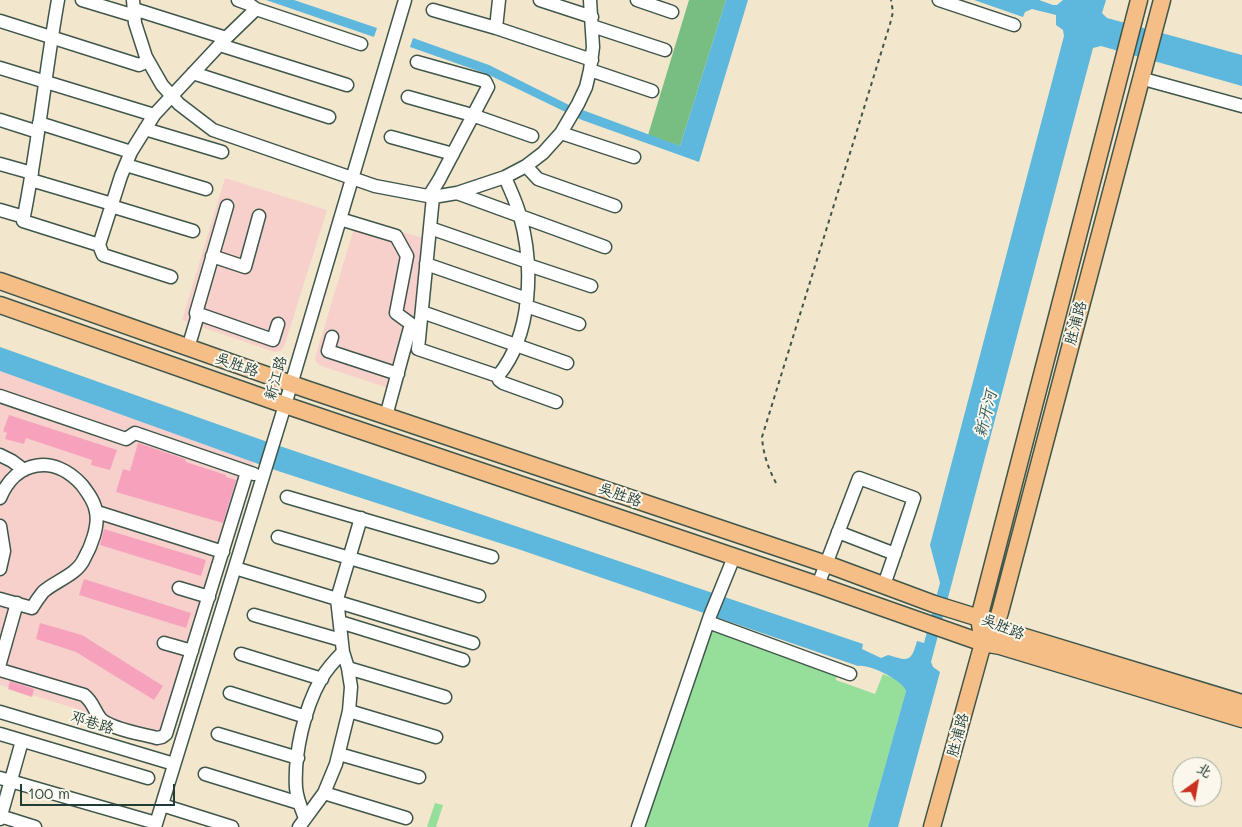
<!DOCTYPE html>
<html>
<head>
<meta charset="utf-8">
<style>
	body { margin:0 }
	#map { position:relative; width:1242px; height:827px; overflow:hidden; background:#f2e6cc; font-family:Mali,"LXGW WenKai TC",sans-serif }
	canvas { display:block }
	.north { position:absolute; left:1172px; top:757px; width:50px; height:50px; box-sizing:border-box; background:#fbf7ec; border:1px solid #a3ada2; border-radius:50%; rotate:32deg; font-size:14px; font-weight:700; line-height:20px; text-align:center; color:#1f3d34 }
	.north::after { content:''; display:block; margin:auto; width:18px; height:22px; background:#c8321e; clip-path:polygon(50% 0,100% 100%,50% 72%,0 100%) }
	.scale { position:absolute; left:20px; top:784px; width:155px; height:22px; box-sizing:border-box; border:2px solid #1f3d34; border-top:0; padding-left:6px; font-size:15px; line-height:18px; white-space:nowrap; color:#1f3d34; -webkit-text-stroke:4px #fbf7ec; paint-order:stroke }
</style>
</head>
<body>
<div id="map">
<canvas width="1242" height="827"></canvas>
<div class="north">北</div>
<div class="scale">100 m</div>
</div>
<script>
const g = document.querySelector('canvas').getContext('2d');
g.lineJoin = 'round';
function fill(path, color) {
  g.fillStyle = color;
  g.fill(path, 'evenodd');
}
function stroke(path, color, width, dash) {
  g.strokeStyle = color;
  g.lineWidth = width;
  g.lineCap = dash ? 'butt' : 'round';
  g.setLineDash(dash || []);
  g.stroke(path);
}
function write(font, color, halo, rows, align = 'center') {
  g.font = font + ' Mali,"LXGW WenKai TC",sans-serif';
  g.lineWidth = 4;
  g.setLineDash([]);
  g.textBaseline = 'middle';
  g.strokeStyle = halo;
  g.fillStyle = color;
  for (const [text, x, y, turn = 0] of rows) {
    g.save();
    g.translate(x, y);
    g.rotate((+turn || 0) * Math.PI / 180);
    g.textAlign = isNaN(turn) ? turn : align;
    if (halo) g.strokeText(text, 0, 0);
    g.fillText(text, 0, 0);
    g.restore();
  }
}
fill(new Path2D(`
	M225,178l102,32 -43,137 -4,4 -6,1 -92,-32z
	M357,219l66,19 -14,121 -8,33 -80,-26 -5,-4 -1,-4z
	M0,371l254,91 -84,276 -5,6 -8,3 -60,-18 -17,-19 -80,-25z`), '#f7d0cc');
fill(new Path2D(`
	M711,628l126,47 -1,5 39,14 8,-20c9,4 19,6 23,17l-38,136h-224z
	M435,803l8,2 -7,22h-9z`), '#96df9a');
fill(new Path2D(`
	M689,0h37l-46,146 -32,-11z`), '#78be82');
fill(new Path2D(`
	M266,0h28l83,28 -3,9z
	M726,0h22l-49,162 -117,-42 -95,-46 -77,-27 3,-9 76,27 80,40 111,41z
	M974,0h65l14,5h4l6,-5h43l-4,13 5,5 135,37v31l-141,-40 -8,2 -162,614 2,5 7,5 -42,155h-30l38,-136c-4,-11 -36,-27 -48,-25l-340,-117 -240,-78 -278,-100v-24l262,93 601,204 -1,5 19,9 7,-3c20,6 23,8 29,-14l7,2 16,-60 -10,-38 134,-509 -1,-6 -7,-5v-10l-24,-6 -7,3 -2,5z`), '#5eb7dc');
fill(new Path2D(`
	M9,415l108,35 -7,20 -19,-5 1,-5 -66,-22 -2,6 -19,-5 2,-6 -4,-2z
	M138,443l47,16 1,3 40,13v2l10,3 -13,43 -107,-31 7,-23 7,2z
	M104,529l102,31 -5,16 -101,-31z
	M84,579l107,34 -5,15 -107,-33z
	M40,623l42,12 81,51 -9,14 -78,-48 -40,-13z
	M10,681l24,8 -2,8 -24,-8z`), '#f7a2bc');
const minor = new Path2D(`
	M58,0c-13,73 -20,148 -35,221l76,24
	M82,0l53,16
	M133,0l2,23 11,34 16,28 17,19 34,26 162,56 58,11 24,-4 48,-16 21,-11 17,-13 18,-20 17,-29 8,-17 4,-17 3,-23 -3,-47
	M238,0l11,4 7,5 105,35
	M540,0l52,17
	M637,0l35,12
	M939,0l75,25
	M134,9l92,29
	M433,10l63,18 96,32
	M0,21l139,44 9,-4
	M592,26l73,24
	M496,28l3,-28
	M220,45l127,40
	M417,62l68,19 3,6 -49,93 -10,16
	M0,68l154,47
	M590,70l62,21
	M193,73l136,44
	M1140,78l102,28
	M408,97l64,18 60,21
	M0,120l38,12
	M39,123l92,29
	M145,129l77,23
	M561,133l73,24
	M391,137l62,17
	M0,164l32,9
	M126,165l80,24
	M526,166l12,13 77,27
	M31,180l81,24
	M457,193l148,54
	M433,197l-15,152 80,27 1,4 4,3 53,19
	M111,206l82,25
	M0,210l24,7
	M340,219l56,17 11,20 -11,57 15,11 -25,92
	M430,228l98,34
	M212,256l33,11 14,-51
	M426,264l101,35
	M528,265l63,21
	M171,277l-68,-22 -4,-10 22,-69 10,-24 23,-37 72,-77 30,-29
	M526,306l53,18
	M422,312l145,51
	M196,313l77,27 5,-16
	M332,337l-4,14 70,23
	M188,348l9,-30 -1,-5 31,-107
	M498,376c34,-41 36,-110 22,-160 -3,-13 -10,-26 -15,-39
	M0,396l126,43 9,-6 119,41
	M0,455l12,6 12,9
	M287,497l205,60
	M0,498c16,-38 54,-44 82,-13 6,8 13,17 14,27 3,14 -5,35 -12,47 -7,16 -29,22 -41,33 -4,5 -8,11 -11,16l-32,-9
	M97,512l126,40
	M0,526l4,25 -4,18
	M838,532l57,22
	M278,537l201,59
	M235,568l102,31
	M818,585l41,-107 55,20 -30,87
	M179,588l30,9
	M338,602l135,41
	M254,615l87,25
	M340,622l123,38
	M708,622l142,52
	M164,643l28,8
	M241,654l81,25
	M0,663l17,-60
	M348,668l97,29
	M0,670l84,25c9,7 10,15 16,23 9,11 43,16 57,20l5,-1 4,-3 81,-262
	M230,693l76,24
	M349,711l87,26
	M0,712l174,52
	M0,734l148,44
	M218,734l80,24
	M339,754l80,23
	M205,774l94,29
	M0,778l156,45
	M324,793l82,25
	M162,805l70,22
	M0,816l35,11
	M305,818c-4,-10 -8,-19 -9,-30 -2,-34 8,-79 25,-109 6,-10 14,-19 22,-27
	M0,819l22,-78
	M155,827l130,-422 120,-405
	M299,827l25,-34 12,-29 13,-53 2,-24 -3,-19 -5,-16 -6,-53 24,-81
	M638,827l72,-211 24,-59`);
const major = new Path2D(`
	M0,281l306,108 526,177 102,38 45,14 16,10 247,75
	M0,305l285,100 533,180 165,58 17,3 242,73
	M989,635l6,-7 5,-16 162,-612
	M932,827l51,-184 -4,-25 160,-618`);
stroke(minor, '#3f564b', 15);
stroke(major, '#3f564b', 19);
stroke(new Path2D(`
	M776,483c-8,-15 -13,-30 -14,-46l128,-413 3,-12 -2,-12`), '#3f564b', 2, [4, 4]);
stroke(minor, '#fff', 12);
stroke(major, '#f6be87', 16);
write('15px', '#1f3d34', '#fbf7ec', [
	["胜浦路",1076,323,-75],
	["吴胜路",237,365,19],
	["新江路",276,378,-74],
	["吴胜路",620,495,19],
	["吴胜路",1003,627,22],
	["邓巷路",92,723,17],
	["胜浦路",958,735,-75]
]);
write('italic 16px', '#2f5c5e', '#fbf7ec', [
	["新开河",986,414,-76]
]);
</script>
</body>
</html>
